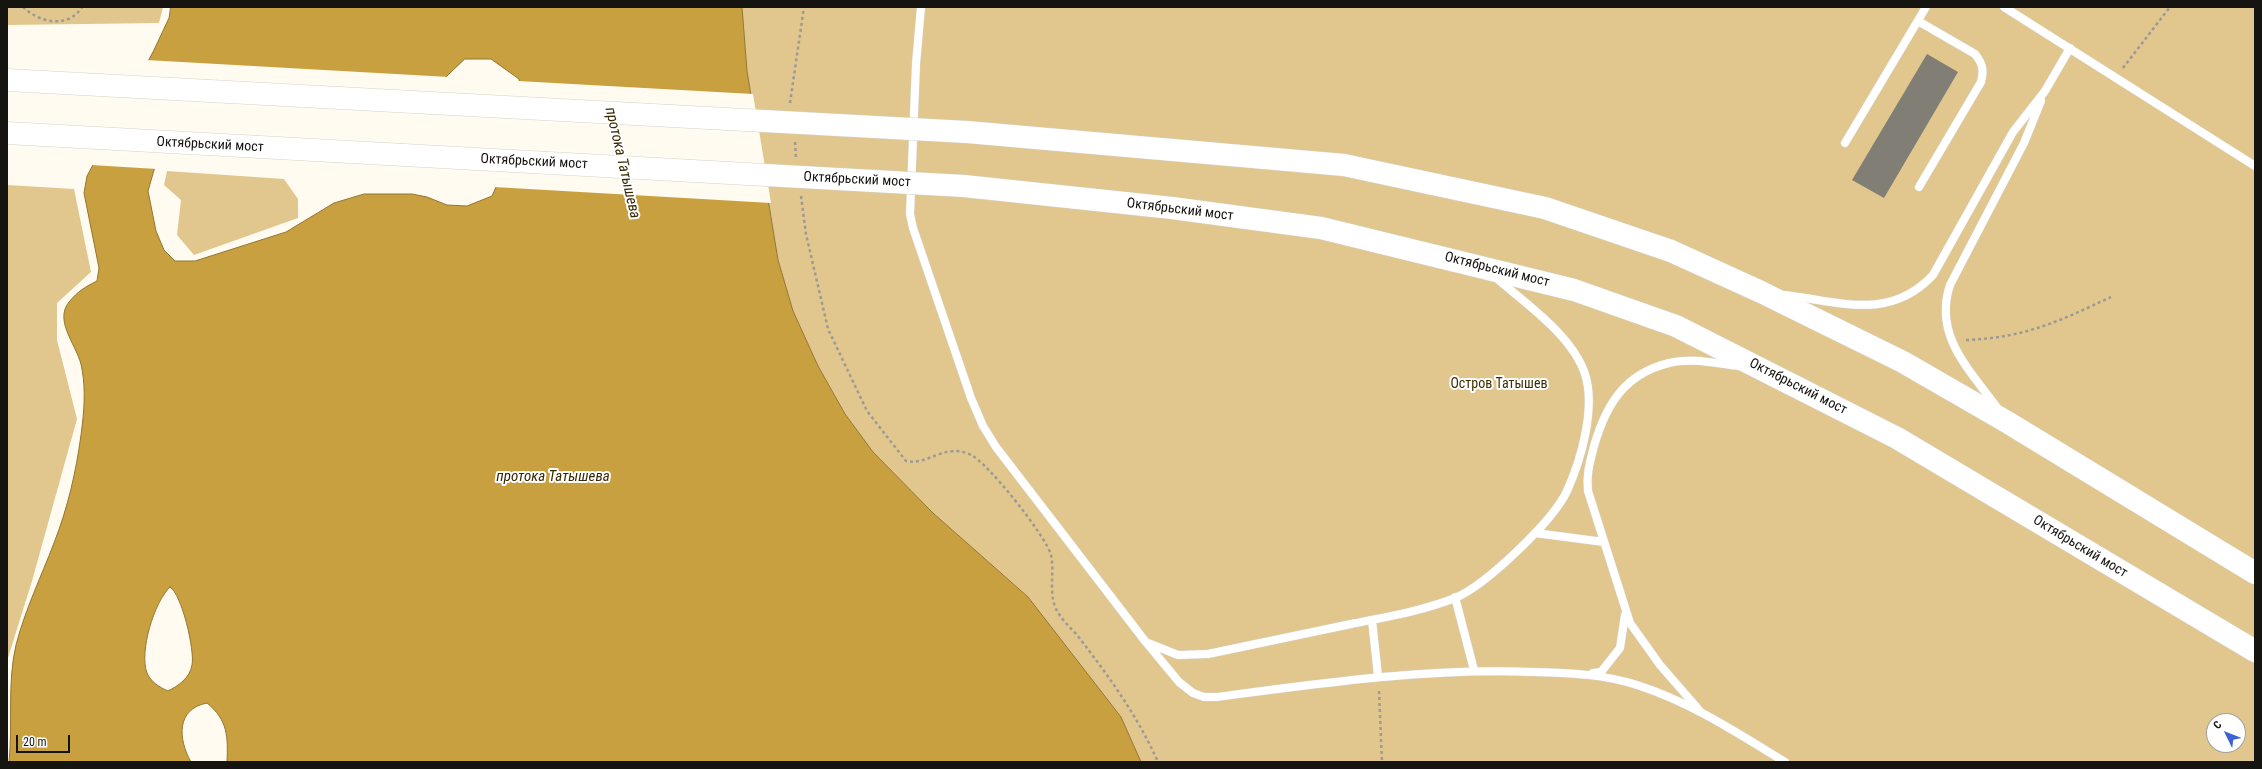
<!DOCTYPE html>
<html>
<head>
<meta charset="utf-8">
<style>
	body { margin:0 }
	#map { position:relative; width:2262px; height:769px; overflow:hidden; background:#fffbf1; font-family:"Roboto Condensed",sans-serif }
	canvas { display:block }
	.frame { position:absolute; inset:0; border:8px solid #151411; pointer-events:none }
	.north { position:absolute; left:2206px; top:713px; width:40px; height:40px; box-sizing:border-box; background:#fff; border:1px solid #a1a1a0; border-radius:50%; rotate:313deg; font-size:11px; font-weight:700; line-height:16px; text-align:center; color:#151411 }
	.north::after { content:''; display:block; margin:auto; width:14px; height:18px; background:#3d62d4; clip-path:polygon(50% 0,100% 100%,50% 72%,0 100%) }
	.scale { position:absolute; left:16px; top:735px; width:54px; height:18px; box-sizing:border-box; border:2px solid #151411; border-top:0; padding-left:5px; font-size:12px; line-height:14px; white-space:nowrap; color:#151411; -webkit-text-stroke:3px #fff; paint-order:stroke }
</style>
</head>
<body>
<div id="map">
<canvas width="2262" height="769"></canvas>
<div class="frame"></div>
<div class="north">С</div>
<div class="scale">20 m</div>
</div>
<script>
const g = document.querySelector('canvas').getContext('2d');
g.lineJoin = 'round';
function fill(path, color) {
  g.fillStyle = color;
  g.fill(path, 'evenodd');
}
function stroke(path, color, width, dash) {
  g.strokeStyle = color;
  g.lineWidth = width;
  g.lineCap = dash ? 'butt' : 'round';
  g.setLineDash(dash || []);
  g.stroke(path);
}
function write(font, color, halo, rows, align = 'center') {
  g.font = font + ' "Roboto Condensed",sans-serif';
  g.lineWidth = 4;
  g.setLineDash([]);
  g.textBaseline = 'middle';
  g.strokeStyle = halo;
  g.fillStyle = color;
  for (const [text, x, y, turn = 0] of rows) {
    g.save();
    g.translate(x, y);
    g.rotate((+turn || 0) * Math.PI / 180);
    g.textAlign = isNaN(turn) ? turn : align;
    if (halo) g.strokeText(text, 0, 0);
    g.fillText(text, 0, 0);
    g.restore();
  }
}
fill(new Path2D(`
	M7,7h156l-4,16 -152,2z
	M742,7h1513v755h-1114l-20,-45 -93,-120 -95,-84 -60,-61 -28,-38 -27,-48 -25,-55 -15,-51 -31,-189zM2214,721h24v24h-24z
	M167,171l117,8 14,20v19l-104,37 -17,-20 4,-35 -17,-15z
	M7,185l67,4 17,83 -34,31v37l20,79 -45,162 -25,80z`), '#e1c78d');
const water = new Path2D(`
	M171,7h571l5,64 31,189 15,51 25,55 27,48 28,38 60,61 95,84 93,120 20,45h-914c1,-25 1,-42 -20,-59 -31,6 -29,36 -16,59h-182c4,-39 -2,-79 7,-117 9,-35 25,-68 38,-102 14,-36 22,-71 27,-108 3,-23 5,-43 1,-66 -3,-22 -29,-47 -13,-67 9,-11 16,-15 28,-21l2,-13 -15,-75 3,-17 67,-126 15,-32zM465,59h26l28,20 7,41 -34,76 -25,10 -20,-1 -20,-8 -15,-3h-48l-30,9 -48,29 -91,29h-20l-11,-11 -8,-19 -8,-40 19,-66 39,-38 227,2zM170,587c12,7 25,64 22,78 -2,13 -14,21 -24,26 -9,-4 -17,-9 -21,-18 -8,-21 7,-71 23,-86z`);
fill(water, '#c8a03f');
stroke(water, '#927631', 1);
fill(new Path2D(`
	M146,60l303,17 -15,14 -35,11 -192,-13 -38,37 -12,43 -66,-4z
	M518,81l235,13 18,109 -277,-16 30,-68z`), '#fffbf1');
fill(new Path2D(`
	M1927,54l31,18 -74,126 -32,-18z`), '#817e75');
const lane = new Path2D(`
	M921,7l-5,57 -6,150 3,14 58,170 12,28 13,21 149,194 34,41 14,11 11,4h13c105,-14 210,-29 316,-25 37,1 72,2 107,14 52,17 99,48 145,76
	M2004,7l251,159
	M1918,21l57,33c8,10 9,16 6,28l-62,105
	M1845,143l81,-136
	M1785,295c56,7 105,26 148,-20l80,-143 32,-41 25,-43
	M1998,409c-28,-39 -65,-73 -48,-124l74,-142 17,-42
	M1535,533l69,9
	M1455,597l19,73
	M1372,620l6,56
	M1148,643l30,12 30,-1c48,-10 95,-20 143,-30 35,-7 71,-13 104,-26 31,-13 98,-77 112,-107 14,-31 29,-83 18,-117 -13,-39 -60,-71 -90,-97
	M1593,673l8,-1 19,-24 5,-33
	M1700,711l-40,-46 -30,-42 -42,-132c-2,-16 2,-29 6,-45 12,-41 30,-72 75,-83 21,-6 49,1 70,3`);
const primary = new Path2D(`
	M967,132l377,33 201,43 126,43 90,41 142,70 104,60 248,151
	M964,186l208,22 149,20 253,62 102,36 221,112 358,213`);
stroke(lane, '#d6d2c9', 9);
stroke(primary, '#d6d2c9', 23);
stroke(new Path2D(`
	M23,7c17,16 45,22 59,0
	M2123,68l47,-61
	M790,103l14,-96
	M795,142l1,15
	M801,196l5,38 22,95 39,82 39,50c22,5 39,-19 65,-6 17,8 75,81 80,100 4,19 -4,42 8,59 5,8 12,14 18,21 31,40 60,80 81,127
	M1966,340c58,-2 94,-19 145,-43
	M1379,691l3,71`), '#9d9a93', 2.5, [3, 3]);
stroke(lane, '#fff', 8);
stroke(primary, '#fff', 22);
const primaryBridge = new Path2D(`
	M7,80l960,52
	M7,133l957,53`);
stroke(primaryBridge, '#d6d2c9', 23, []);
stroke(primaryBridge, '#fff', 22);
write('14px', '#151411', '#fff', [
	["Октябрьский мост",210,145,3],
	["Октябрьский мост",534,162,3],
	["Октябрьский мост",857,180,3],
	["Октябрьский мост",1180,210,7],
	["Октябрьский мост",1497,270,14],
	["Октябрьский мост",1798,387,27],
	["Октябрьский мост",2080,547,31]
]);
write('14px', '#3f2e03', '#fff', [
	["Остров Татышев",1499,384]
]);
write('italic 15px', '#382800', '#fff', [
	["протока Татышева",622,163,77],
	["протока Татышева",553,477]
]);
</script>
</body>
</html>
